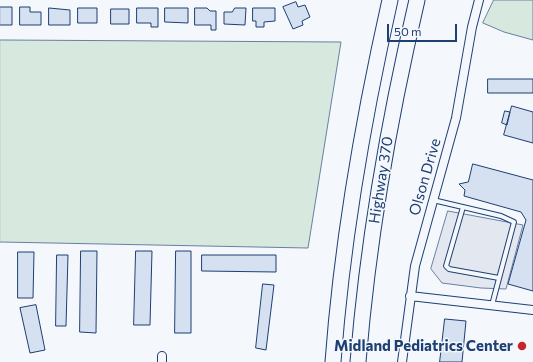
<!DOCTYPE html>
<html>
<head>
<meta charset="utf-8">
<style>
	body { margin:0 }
	#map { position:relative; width:533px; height:362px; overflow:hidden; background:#f4f7fb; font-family:Commissioner,sans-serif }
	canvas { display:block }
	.scale { position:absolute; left:387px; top:24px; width:70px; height:18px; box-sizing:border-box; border:2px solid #1d3f73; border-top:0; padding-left:5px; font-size:12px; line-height:14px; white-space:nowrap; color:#1d3f73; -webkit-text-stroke:3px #f4f7fb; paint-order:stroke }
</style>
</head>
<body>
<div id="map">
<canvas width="533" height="362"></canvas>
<div class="scale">50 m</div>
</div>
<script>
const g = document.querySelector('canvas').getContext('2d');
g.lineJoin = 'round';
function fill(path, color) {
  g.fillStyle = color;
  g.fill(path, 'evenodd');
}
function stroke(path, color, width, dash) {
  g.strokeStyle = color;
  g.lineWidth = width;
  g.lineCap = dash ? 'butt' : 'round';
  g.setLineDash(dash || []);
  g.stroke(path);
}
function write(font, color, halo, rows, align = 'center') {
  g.font = font + ' Commissioner,sans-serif';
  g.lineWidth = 3;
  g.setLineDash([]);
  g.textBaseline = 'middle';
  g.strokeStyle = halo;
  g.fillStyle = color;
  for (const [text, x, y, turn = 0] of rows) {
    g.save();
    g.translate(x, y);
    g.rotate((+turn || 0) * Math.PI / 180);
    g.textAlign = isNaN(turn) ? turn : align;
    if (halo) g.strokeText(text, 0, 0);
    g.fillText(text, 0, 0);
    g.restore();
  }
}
const green = new Path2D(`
	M494,0h39v40l-29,-8 -21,-9z
	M0,40l341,2 -33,206 -308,-6z`);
fill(green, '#d7e8df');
stroke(green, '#687fa3', 1);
const parking = new Path2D(`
	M448,211l75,14 -17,64 -25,-1 -39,-5 -11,-14z`);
fill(parking, '#e3e8f0');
stroke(parking, '#687fa3', 1);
const building = new Path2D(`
	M296,2l2,5 7,-2 5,12 -8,4 1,4 -10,4 -10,-22z
	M0,7h12v18h-12z
	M20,7h10v5h11v13h-21z
	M49,8l21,2v15h-21z
	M78,8h19v15h-19z
	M137,8h21v19h-7v-4h-14z
	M165,8h23v15l-23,-1z
	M195,8h12l3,3h6v19h-5v-5h-16z
	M235,8h11l-1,17 -21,-1v-12h8z
	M253,8h22v13l-11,1v5h-8v-6h-3z
	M111,9h18v15h-18z
	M488,79h45v14h-45z
	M512,106l21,6v31l-29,-8z
	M505,111l5,1 -3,13 -5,-2z
	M473,164l60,16v111l-25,-7 18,-64 -5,-8 -57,-16 1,-6 -6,-6 9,-2z
	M81,251h16l-1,82 -16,-1z
	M136,251h16l-2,74h-16z
	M176,251h15v82h-16z
	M18,252h16l-1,46h-15z
	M57,255h11l-2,71h-10z
	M202,255h74v17l-74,-1z
	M263,284l11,1 -8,65 -10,-2z
	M36,305l9,45 -15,3 -10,-45z
	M445,319l21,2 -4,41h-22z`);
fill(building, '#d5e0f0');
stroke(building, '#1d3f73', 1);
const lane = new Path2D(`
	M433,200l68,16 13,6 -22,83
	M463,207l-17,59 3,3 50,9`);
const street = new Path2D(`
	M410,296l123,14
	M162,362v-6
	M402,362l13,-96 41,-148 16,-91 7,-27`);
const highway = new Path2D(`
	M333,362c9,-122 30,-242 57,-362
	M358,362c10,-122 31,-243 59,-362`);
stroke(lane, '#1d3f73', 6);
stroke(street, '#1d3f73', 10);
stroke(highway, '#1d3f73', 17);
stroke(lane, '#f4f7fb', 4);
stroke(street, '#f4f7fb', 8);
stroke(highway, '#f4f7fb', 15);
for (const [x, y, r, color] of [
	[522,346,5,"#c62828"]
]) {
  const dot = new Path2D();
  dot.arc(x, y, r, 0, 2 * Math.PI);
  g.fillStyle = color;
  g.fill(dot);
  stroke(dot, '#f4f7fb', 1.5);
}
write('15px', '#1d3f73', '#f4f7fb', [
	["Olson Drive",425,177,-74],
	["Highway 370",381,180,-81]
]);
write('bold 15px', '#1d3f73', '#f4f7fb', [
	["Midland Pediatrics Center",513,346]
], 'right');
</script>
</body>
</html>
